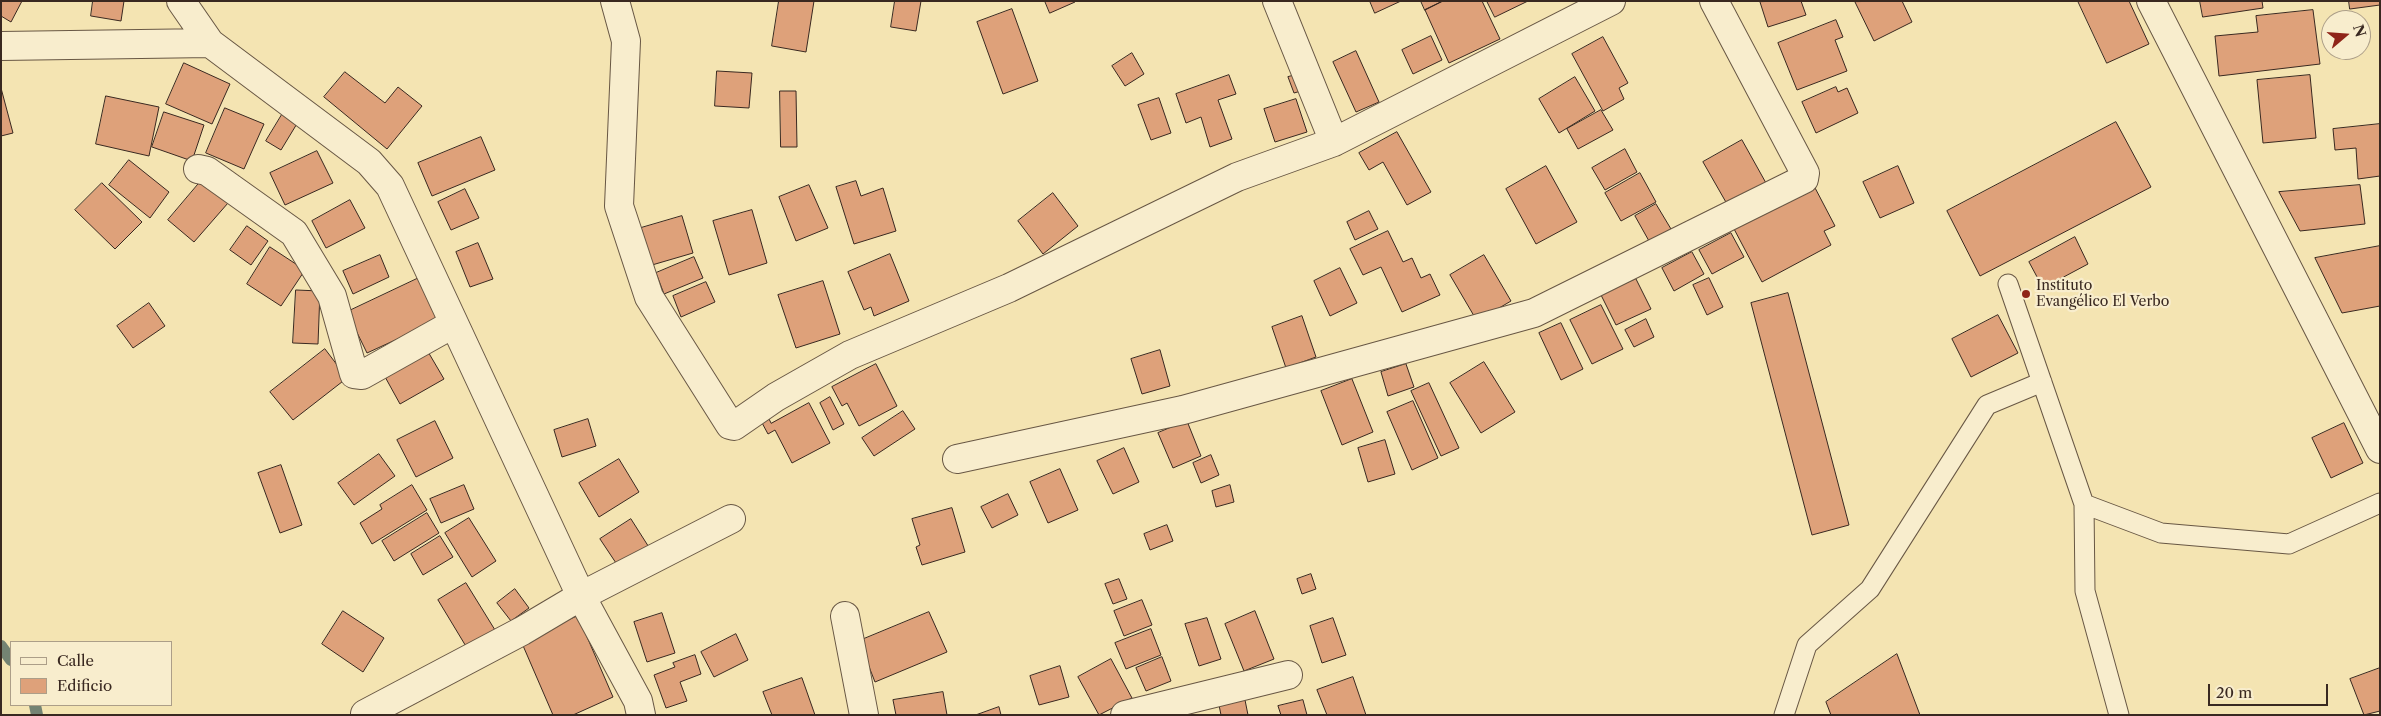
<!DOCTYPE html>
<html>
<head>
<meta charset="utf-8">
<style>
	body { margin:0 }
	#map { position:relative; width:2381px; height:716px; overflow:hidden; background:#f4e4b2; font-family:"Libre Caslon Text",serif }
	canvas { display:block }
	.frame { position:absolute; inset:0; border:2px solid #392820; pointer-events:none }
	.legend { position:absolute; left:10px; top:641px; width:162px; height:65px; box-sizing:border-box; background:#f8edcd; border:1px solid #ac9e88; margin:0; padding:6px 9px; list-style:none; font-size:15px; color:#392820 }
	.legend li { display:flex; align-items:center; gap:10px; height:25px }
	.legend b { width:25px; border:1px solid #ac9e88 }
	.north { position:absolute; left:2321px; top:10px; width:50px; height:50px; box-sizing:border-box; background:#f8edcd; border:1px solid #ac9e88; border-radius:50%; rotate:72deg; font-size:14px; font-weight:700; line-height:20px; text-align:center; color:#392820 }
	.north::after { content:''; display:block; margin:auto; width:18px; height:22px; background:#8f2418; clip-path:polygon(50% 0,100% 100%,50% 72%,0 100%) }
	.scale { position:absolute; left:2208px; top:684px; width:120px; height:22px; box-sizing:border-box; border:2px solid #392820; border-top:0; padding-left:6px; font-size:15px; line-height:18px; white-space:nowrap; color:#392820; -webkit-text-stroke:4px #f8edcd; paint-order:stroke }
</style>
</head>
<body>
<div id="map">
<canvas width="2381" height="716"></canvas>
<div class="frame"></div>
<ul class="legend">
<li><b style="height:6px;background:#f8edcd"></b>Calle</li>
<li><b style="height:14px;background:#dea17a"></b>Edificio</li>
</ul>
<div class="north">N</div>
<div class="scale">20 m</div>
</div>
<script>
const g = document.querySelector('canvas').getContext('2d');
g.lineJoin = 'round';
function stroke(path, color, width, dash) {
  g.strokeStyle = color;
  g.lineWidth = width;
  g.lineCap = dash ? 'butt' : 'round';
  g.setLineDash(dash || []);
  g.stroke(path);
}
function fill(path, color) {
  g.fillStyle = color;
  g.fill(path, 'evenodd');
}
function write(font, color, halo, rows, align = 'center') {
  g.font = font + ' "Libre Caslon Text",serif';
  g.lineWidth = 4.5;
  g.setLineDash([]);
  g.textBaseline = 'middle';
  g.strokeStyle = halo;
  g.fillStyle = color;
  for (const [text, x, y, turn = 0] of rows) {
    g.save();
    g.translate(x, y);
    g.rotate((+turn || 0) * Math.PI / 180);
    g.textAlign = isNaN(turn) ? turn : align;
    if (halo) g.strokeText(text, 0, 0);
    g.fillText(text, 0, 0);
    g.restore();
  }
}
stroke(new Path2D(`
	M1,646l10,14
	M35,705l2,10`), '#748373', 12);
const building = new Path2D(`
	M1,1h21l-11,21 -10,-6z
	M93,1h31l-3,20 -30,-5z
	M779,1h35l-8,51 -34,-6z
	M895,1h26l-5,30 -25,-4z
	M1045,1h30v1l-25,11z
	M1370,1h31l-26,12z
	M1421,1h22l-18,9z
	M1443,1h39l18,38 -51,24 -24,-53z
	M1487,1h41l-33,16z
	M1801,1l5,14 -38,12 -8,-25z
	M1902,1l10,21 -38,19 -19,-39z
	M2078,1h51l20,43 -42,19z
	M2200,1h62l1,7 -60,9z
	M2349,1h31v4l-30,4z
	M1012,9l26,72 -35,13 -26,-72z
	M2313,10l7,54 -101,12 -4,-40 43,-4 -2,-16z
	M1836,20l7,17 -8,3 12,31 -50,19 -19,-47z
	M1431,36l11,24 -29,14 -11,-24z
	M1603,37l25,46 -9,5 5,11 -21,12 -31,-57z
	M1356,51l23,51 -23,10 -23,-50z
	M1132,53l12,21 -19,12 -13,-20z
	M184,63l46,21 -18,40 -46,-20z
	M717,71l35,2 -3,35 -34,-2z
	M345,72l40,31 13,-16 24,19 -35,43 -63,-52z
	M1229,75l7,19 -18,6 14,39 -22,8 -9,-30 -15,6 -10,-29z
	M1296,75l5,16 -7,2 -6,-16z
	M2310,75l6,63 -53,5 -6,-63z
	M1575,77l20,34 -36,22 -20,-34z
	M1836,87l2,5 9,-4 11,25 -42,20 -14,-31z
	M1,88l12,45 -12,3z
	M780,91h16l1,56h-16z
	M106,96l53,11 -10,49 -53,-12z
	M1159,98l12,35 -20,7 -13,-35z
	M1296,99l11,33 -32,10 -11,-33z
	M225,108l39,16 -20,45 -38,-16z
	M1601,110l12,20 -35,19 -11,-20z
	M164,112l40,13 -12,36 -40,-14z
	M283,113l15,9 -17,28 -15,-9z
	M2116,122l35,65 -171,89 -33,-65z
	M2380,124v52l-22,3 -2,-31 -21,2 -2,-21z
	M1397,132l34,60 -24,13 -24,-43 -14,8 -10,-17z
	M481,137l14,33 -63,26 -14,-33z
	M1742,140l24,43 -39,21 -24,-42z
	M1625,149l12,23 -32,18 -13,-22z
	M317,151l16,32 -48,22 -15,-32z
	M129,160l40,32 -19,26 -41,-33z
	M1546,166l31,56 -41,22 -30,-55z
	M1898,166l16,37 -34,15 -17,-36z
	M1640,173l16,29 -35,19 -16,-28z
	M201,181l27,22 -34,39 -26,-22z
	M856,181l5,15 22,-8 13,43 -42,13 -18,-57z
	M102,183l40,39 -27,27 -40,-39z
	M1813,184l22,42 -11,5 7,14 -69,37 -29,-55z
	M809,185l19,43 -32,13 -17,-44z
	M2360,185l5,39 -65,7 -21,-39z
	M465,189l14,29 -28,12 -13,-28z
	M1053,193l25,33 -35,28 -25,-33z
	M350,200l15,28 -39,20 -14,-27z
	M1656,204l15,25 -22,12 -14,-25z
	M752,210l15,53 -38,12 -16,-54z
	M1369,211l9,18 -23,11 -8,-18z
	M682,216l11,37 -41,12 -11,-37z
	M247,226l21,15 -17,24 -21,-15z
	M1388,231l15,31 9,-4 9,20 9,-4 10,21 -38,17 -21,-45 -18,8 -13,-26z
	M1731,233l13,24 -32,17 -13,-24z
	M2075,237l13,27 -45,24 -14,-26z
	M478,243l15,36 -23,8 -14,-35z
	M2380,246v60l-38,7 -27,-55z
	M270,247l35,23 -24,36 -34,-22z
	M1692,252l12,22 -30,17 -12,-23z
	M890,254l19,47 -35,15 -3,-9 -7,3 -16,-38z
	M380,255l9,22 -36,17 -10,-23z
	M1484,255l27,46 -34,20 -27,-46z
	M694,257l9,21 -39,16 -8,-21z
	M1340,268l17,35 -27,13 -16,-35z
	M421,277l20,42 -74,34 -20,-41z
	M1709,278l14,29 -16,8 -14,-30z
	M1636,279l15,30 -35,16 -15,-30z
	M823,281l17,53 -44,14 -18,-53z
	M706,282l9,20 -34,15 -8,-21z
	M296,290l24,1 -2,53 -25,-1z
	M1788,293l61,232 -37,10 -61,-232z
	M149,303l16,23 -32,22 -16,-22z
	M1601,305l22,44 -31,15 -22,-44z
	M1998,315l20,38 -47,24 -19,-38z
	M1302,316l14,41 -30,11 -14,-41z
	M1646,319l8,18 -20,10 -9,-17z
	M1561,323l22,46 -22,11 -22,-47z
	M325,349l22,29 -54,42 -23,-28z
	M427,350l17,29 -44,25 -16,-29z
	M1160,350l10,36 -28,8 -11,-35z
	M1484,362l31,50 -34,21 -31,-50z
	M876,364l21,42 -38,20 -12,-23 -5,3 -10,-19z
	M1406,364l8,23 -26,9 -7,-24z
	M1352,379l21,53 -31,13 -21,-54z
	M1429,383l30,65 -18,8 -30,-65z
	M830,397l14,27 -11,6 -13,-27z
	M1413,401l25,57 -26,12 -25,-58z
	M809,403l21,40 -38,20 -17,-33 -7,4 -7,-13 7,-4 3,6z
	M903,411l12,18 -41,27 -12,-18z
	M588,419l8,27 -34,11 -8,-27z
	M435,421l18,37 -37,19 -19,-37z
	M1187,421l14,35 -28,12 -15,-35z
	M2344,423l19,40 -32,15 -19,-40z
	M1385,440l10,34 -27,8 -10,-34z
	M1124,448l15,34 -26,12 -16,-33z
	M379,454l16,22 -41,29 -16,-22z
	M1211,455l8,20 -18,8 -8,-20z
	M619,459l20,33 -40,25 -20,-34z
	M281,465l21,60 -22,8 -22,-60z
	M1060,469l18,41 -30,13 -18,-41z
	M412,485l15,25 -55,34 -12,-21 22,-14 -2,-4z
	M464,485l10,24 -33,14 -11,-24z
	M1230,485l4,17 -18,5 -4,-16z
	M1008,494l10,21 -26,13 -11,-21z
	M952,508l13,44 -43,13 -6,-18 4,-2 -8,-26z
	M427,513l12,20 -45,28 -12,-20z
	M469,518l27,43 -24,16 -27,-44z
	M631,519l21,33 -30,20 -22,-33z
	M1167,525l6,16 -23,9 -6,-16z
	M440,536l13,21 -30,18 -12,-21z
	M1311,574l5,15 -14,5 -5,-15z
	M1119,579l8,20 -14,5 -8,-20z
	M466,583l29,47 -28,18 -29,-48z
	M515,589l14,19 -18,13 -14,-18z
	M1142,600l10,25 -28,11 -10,-25z
	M343,611l41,27 -21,34 -41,-28z
	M1255,611l19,48 -30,12 -19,-47z
	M929,612l18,40 -72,30 -16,-41z
	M662,613l13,40 -28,9 -13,-40z
	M578,616l35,81 -40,18h-20l-32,-74z
	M1207,618l14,41 -22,7 -14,-42z
	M1333,618l13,37 -24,8 -12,-37z
	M1151,629l10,26 -35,14 -11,-26z
	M736,634l12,26 -34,17 -13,-25z
	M1897,654l23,61h-89l-5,-13z
	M695,655l6,19 -21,8 7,19 -21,7 -12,-33 21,-8 -2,-4z
	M1162,657l9,24 -25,10 -10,-23z
	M1111,659l21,39 -33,17 -21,-38z
	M1060,666l9,31 -30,8 -9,-29z
	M2380,668v43l-16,4 -14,-36z
	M1353,677l13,38h-39l-10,-25z
	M802,678l13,37h-43l-9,-23z
	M943,692l4,23h-51l-3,-15z
	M1245,700l3,15h-27l-2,-10z
	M1303,700l4,15h-26l-3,-9z
	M999,707l2,8h-25z`);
fill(building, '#dea17a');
stroke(building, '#392820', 1);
const lane = new Path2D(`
	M2008,284l76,220 77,29 128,11 91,-41
	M2084,504l1,87 34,124
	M1784,715l23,-70 63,-56 117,-184 55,-23`);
const street = new Path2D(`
	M181,1l29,42
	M615,1l11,40 -7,165 30,91 81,128 4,1 42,-29 74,-42 159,-67 228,-111 97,-35 277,-141
	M1277,1l57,141
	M2151,1l229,448
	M1,46l209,-3 159,119 21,24 191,410 57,105 3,14
	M198,169l9,2 87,62 38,63 22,78 8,1 91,-51
	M957,459l226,-49 351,-97 270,-134 1,-6 -91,-172
	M845,616l19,99
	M365,714l157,-83 59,-35 150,-77
	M1125,715l163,-40`);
stroke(lane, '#685744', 21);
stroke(street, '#685744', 30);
stroke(lane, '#f8edcd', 19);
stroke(street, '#f8edcd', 28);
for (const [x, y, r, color] of [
	[2026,294,5,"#8f2418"]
]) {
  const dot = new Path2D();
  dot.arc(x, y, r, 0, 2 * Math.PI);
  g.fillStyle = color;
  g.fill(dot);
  stroke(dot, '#f8edcd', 2);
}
write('14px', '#392820', '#f8edcd', [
	["Instituto",2036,286],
	["Evangélico El Verbo",2036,302]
], 'left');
</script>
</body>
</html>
